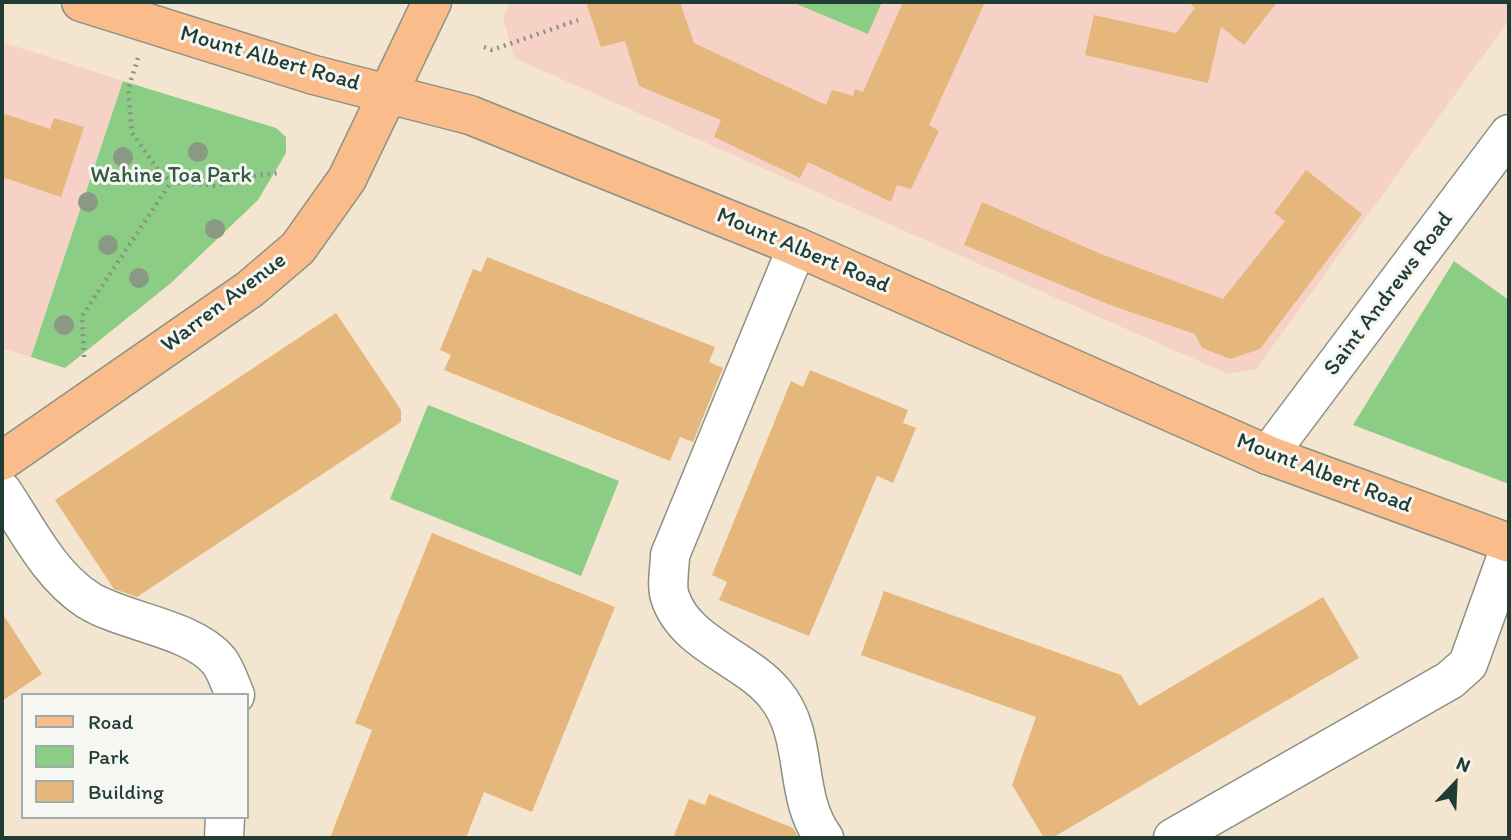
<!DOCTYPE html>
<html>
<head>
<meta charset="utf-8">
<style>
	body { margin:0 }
	#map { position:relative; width:1511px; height:840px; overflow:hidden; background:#f3e5cf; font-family:Itim,sans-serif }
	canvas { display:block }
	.frame { position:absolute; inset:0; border:4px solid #1f3d34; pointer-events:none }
	.legend { position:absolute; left:21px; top:693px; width:228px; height:126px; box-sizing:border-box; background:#f6f6f2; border:2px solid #a0aca6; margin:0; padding:9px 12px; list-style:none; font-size:21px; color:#1f3d34 }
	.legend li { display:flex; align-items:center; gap:14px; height:35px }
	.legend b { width:35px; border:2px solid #a0aca6 }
	.north { position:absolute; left:1420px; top:749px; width:70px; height:70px; -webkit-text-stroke:5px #f6f6f2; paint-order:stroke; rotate:23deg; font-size:19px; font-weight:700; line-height:28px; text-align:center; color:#1f3d34 }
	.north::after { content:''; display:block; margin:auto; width:24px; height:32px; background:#1f3d34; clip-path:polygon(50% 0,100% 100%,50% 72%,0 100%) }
</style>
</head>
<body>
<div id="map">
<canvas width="1511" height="840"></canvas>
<div class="frame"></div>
<ul class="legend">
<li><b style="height:9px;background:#f9bc8a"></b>Road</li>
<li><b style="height:19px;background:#8bcd85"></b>Park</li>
<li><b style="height:19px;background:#e6b77d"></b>Building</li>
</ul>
<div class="north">N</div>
</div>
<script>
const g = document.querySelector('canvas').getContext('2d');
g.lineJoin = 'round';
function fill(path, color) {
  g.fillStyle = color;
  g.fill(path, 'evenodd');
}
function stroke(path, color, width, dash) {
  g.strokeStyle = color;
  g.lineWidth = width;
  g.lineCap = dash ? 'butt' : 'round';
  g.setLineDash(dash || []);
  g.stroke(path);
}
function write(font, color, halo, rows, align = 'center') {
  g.font = font + ' Itim,sans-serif';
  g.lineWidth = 6;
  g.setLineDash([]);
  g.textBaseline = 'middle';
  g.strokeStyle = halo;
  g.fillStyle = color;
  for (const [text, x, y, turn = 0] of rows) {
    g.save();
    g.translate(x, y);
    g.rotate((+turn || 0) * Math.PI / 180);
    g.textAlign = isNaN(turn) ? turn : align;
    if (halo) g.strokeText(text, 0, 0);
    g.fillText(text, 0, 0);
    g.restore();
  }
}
fill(new Path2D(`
	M511,2h998v18l-253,349 -28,5 -714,-316 -11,-41z
	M2,42l121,39 -92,276 -29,-9z`), '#f6d1c5');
fill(new Path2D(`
	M792,2h90l-14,32z
	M123,81l153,47 10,9v16l-28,47 -87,83 -106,85 -34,-11z
	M1454,261l55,39v184l-156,-59z
	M428,405l191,76 -38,95 -191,-77z`), '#8bcd85');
fill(new Path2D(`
	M586,2h94l14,41 132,62 6,-15 21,6 2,-7 8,3 40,-90h82l-56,123 10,6 -28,58 -14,-4 -6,17 -83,-40 -8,16 -86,-41 7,-17 -82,-34 -14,-45 -24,6z
	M1188,2h89l-33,43 -23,-18 -13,56 -123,-28 9,-40 82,18 19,-25z
	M2,113l48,16 4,-11 30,9 -23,70 -59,-20z
	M1306,170l56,44 -102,135 -30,10 -28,-11 -7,-14 -85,-29 -146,-60 18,-43 119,52 122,45 62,-78 -11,-8z
	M487,257l228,90 -6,15 14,6 -30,74 -13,-5 -10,24 -226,-91 7,-15 -11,-5 33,-81 8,3z
	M336,313l65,97v12l-264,175 -23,-8 -59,-89z
	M810,370l98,40 -5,13 13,5 -23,55 -16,-7 -68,160 -90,-36 8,-18 -15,-7 79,-194 12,6z
	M432,533l183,74 -83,205 -48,-20 -18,46h-136l42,-108 -17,-7z
	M884,591l237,84 18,31 184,-109 36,61 -307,180h-8l-32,-53 24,-68 -175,-62z
	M2,613l40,61 -40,27z
	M709,794l84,34 6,10h-126l16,-39 16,6z`), '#e6b77d');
const minor = new Path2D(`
	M797,247l-127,308c0,12 -4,31 0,42 15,47 76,61 105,97 35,42 17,101 49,144
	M1268,455l241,-321
	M2,491c25,37 47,84 86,109 35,22 104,28 131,61 7,9 11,23 16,34
	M224,838l1,-21
	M1173,838l277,-158 18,-16 41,-114`);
const major = new Path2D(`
	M81,2l233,73 156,40 327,132 471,208 241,88
	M2,461l248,-172 48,-41 49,-69 85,-177`);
stroke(minor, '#899182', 41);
stroke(major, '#899182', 41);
stroke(new Path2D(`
	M484,47l8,3 86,-30
	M138,58l-10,31 4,44 27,38 12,11 45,4 41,-11 23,-2
	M84,357l-2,-41 89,-134`), '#899182', 4.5, [2, 5]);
stroke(minor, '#fff', 38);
stroke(major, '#f9bc8a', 38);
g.fillStyle = '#8a9983';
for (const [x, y] of [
	[198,152],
	[123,157],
	[88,202],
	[215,229],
	[108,245],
	[139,278],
	[64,325]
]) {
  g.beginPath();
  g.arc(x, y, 10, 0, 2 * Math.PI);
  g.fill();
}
write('23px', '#1f3d34', '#f6f6f2', [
	["Mount Albert Road",270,59,16],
	["Mount Albert Road",803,251,23],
	["Saint Andrews Road",1389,294,-53],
	["Warren Avenue",224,303,-37],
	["Mount Albert Road",1324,474,21]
]);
write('23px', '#355a44', '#f6f6f2', [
	["Wahine Toa Park",171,176]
]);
</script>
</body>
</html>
